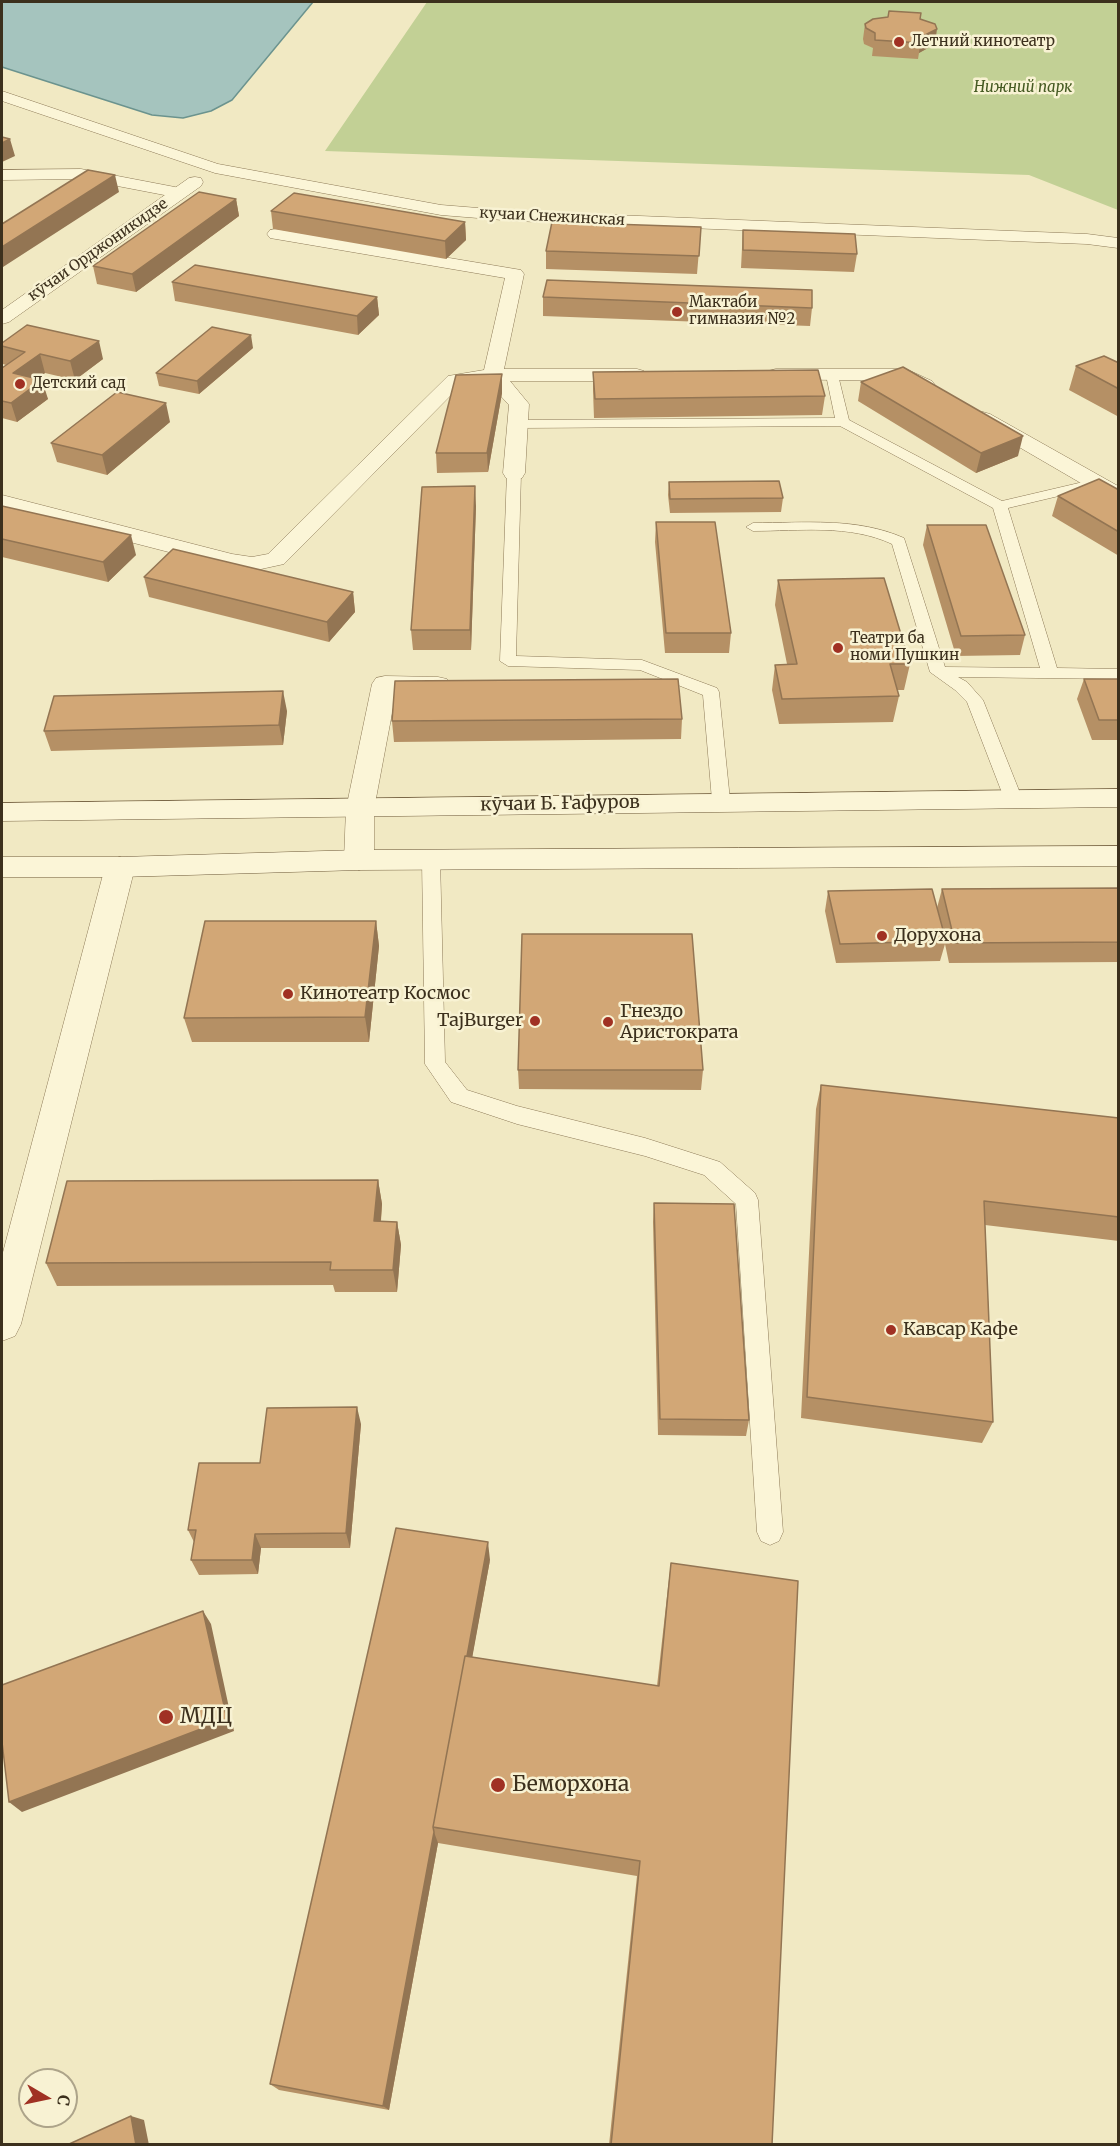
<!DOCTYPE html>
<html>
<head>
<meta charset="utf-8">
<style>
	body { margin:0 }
	#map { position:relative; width:1120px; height:2146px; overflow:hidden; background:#f1e9c3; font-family:Merriweather,serif }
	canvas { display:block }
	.frame { position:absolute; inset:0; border:3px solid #3c301d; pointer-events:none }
	.north { position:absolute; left:18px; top:2068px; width:60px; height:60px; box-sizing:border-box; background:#f8f2d3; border:2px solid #ada48a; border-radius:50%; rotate:99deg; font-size:16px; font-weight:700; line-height:24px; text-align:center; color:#3c301d }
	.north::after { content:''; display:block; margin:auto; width:21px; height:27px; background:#a03123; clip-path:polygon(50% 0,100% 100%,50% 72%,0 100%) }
</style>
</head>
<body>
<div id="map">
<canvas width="1120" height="2146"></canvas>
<div class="frame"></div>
<div class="north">С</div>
</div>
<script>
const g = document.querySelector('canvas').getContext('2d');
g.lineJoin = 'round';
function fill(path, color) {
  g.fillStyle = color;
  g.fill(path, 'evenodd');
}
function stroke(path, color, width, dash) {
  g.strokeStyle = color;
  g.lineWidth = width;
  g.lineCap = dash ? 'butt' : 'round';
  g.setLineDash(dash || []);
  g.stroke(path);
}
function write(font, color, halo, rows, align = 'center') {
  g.font = font + ' Merriweather,serif';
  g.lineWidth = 5;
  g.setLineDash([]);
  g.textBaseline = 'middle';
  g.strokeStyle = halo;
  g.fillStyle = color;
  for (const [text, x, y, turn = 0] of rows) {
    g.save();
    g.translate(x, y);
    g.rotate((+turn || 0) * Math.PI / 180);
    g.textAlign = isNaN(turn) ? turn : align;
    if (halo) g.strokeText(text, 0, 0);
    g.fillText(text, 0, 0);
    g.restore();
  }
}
fill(new Path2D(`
	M427,2h691v208l-89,-35 -704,-24z`), '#c2d095');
const water = new Path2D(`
	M2,2h311l-81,98 -21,11 -28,7 -31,-3 -150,-48z`);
fill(water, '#a5c4be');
stroke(water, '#6b938e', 1.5);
const service = new Path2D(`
	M832,371l6,4 11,45 153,81 94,-22 7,4 -2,3 -93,22 49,160 61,1v10l-160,-2 9,5 16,18 39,98 -3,4h-12l-3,-4 -37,-96 -12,-12 -25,-18 -38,-128c-43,-20 -92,-13 -139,-13l-7,-4 7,-4c52,0 103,-6 151,15l41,129 95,1 -47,-160 -153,-82 -323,2 -7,-4 7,-4 318,-2 -9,-43z
	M514,469l7,4 -5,183 126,4 75,28 2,4 11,108 -3,4h-12l-3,-4 -9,-105 -63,-25 -132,-4 -8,-5 7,-188z
	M431,853l7,2 2,4 5,203 22,28 50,16 128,32 75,24 35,31 3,7 25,332 -4,9 -9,4 -9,-4 -4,-9 -21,-328 -32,-29 -59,-19 -128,-32 -66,-22 -26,-38 -3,-205 2,-4z`);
const minor = new Path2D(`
	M2,91l216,73 223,41 74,6 572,23 31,4v10l-31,-4 -572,-23 -74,-6 -226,-42 -213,-72z
	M81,169l99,19 8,5 -8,5 -99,-19 -79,1v-10z
	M276,229l245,41 3,4 -20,95h133l7,2 3,4 -3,4 -7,2h-127l19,23 -4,69 -3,5 -8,2 -8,-2 -3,-5 6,-68 -21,-23 -27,3 -177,179 -32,7 -29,-5 -221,-57v-14l230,59 20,3 16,-3 180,-178 36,-6 21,-92 -235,-40 -3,-4 3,-4z
	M776,369h130l26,12 3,4 -3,4h-14l-16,-8 -133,-2 -3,-4 3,-4z
	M983,412l7,2 128,72v16l-8,-2 -134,-78 -3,-4 3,-4z
	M385,676l53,1 9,2 4,6 -4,6 -9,2 -42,-1 -22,117 -4,7 -10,2 -10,-2 -4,-7 26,-125 4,-6z
	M120,857l10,3 5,7 -114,457 -6,12 -13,5v-85l103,-389 5,-7z`);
const tertiary = new Path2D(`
	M195,177l6,1 2,4 -2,4 -192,136 -7,2v-14l187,-132z
	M360,800l10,2 4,7v51l-5,7 -10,3 -10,-3 -5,-7 2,-51 4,-7z`);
const secondary = new Path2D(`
	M1118,789v18l-1116,14v-18z
	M1118,846v20l-759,4 -239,7h-118v-20h118l239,-7z`);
stroke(service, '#8d7a58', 1);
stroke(minor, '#8d7a58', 1);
stroke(tertiary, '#8d7a58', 1);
stroke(secondary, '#6f5b3b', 1);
fill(service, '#fbf5d7');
fill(minor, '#fbf5d7');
fill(tertiary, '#fbf5d7');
fill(secondary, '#fbf5d7');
fill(new Path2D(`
	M889,11l31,8 15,25 -16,9 -1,6 -46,-3 1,-8 -9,-4 -1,-5 2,-15 23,-7z
	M236,199l3,17 -103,76 -39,-8 -4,-18z
	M271,211l194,11 1,18 -20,19 -173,-30z
	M701,227l-4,47 -151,-5v-18z
	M743,230l114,24 -3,18 -113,-4 1,-20z
	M172,282l205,15 2,18 -21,20 -183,-34z
	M543,297l269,11 -2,18 -267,-10z
	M2,343l101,16 -28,21 -30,-7 -8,6 11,20 -31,23 -15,-4v-50l4,-3 -3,-1 -1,-4z
	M253,348l-54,46 -40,-8 -3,-13z
	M1119,363v54l-50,-27 7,-24z
	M593,372l232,24 -3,19 -228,3 -1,-27z
	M502,374v19l-14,79 -51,1 -1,-20z
	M861,382l157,74 -42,17 -118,-72z
	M170,422l-63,53 -50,-13 -6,-19z
	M669,482l114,16 -2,14 -111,1 -2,-18z
	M1119,490v66l-67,-40 6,-20z
	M2,506l134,49 -28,27 -106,-25z
	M476,506l-5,144h-58l-2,-20z
	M656,522l75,111 -2,20h-64l-10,-111z
	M927,525l98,110 -5,20 -64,1 -33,-111z
	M144,577l209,15 2,20 -26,30 -180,-45z
	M778,580l132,84 -6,26h-7l2,6 -6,26 -114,2 -7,-34 3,-25 12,-1 -12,-59z
	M1084,679h35v61h-27l-15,-41z
	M287,711l-4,34 -232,6 -7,-20z
	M682,719l-1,20 -287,3 -2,-21z
	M1119,888v74l-170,1 -4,-19 -5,17 -104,2 -11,-52 3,-20 109,17 5,-19z
	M376,921l3,25 -10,96h-177l-8,-24z
	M518,1070h185l-2,20 -182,-1z
	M821,1085l298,33v123l-134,-16 8,197 -11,21 -181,-25 15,-309z
	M378,1180l4,24 -1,17 16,1 4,23 -4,47h-62l-2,-7 -276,1 -11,-23z
	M654,1203l95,217 -3,16 -88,-1 -5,-213z
	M361,1424l-11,124h-89l-3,26 -59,1 -8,-15 3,-18 -6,-12 72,-67z
	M490,1560l-18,97 185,29 11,-99 3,-24 101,582h-163l28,-269 -199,-33 -49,267 -110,-20 -9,-6z`), '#b59065');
fill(new Path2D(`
	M937,29l-2,15 -16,9 2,-16z
	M10,139l5,17 -13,6v-19z
	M115,175l4,17 -116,75 -1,-6v-14z
	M236,199l3,17 -103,76 -4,-18z
	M465,222l1,18 -20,19 -1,-18z
	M377,297l2,18 -21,20 -1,-19z
	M251,335l2,13 -54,46 -2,-13z
	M99,341l4,18 -28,21 -5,-19z
	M40,354l5,19 -27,19 -5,-19z
	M502,374v19l-14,79 -1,-19z
	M42,380l6,19 -31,23 -6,-19z
	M166,403l4,19 -63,53 -5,-20z
	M1023,436l-5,20 -42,17 5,-20z
	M475,486l1,20 -5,144 -1,-20z
	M131,535l5,20 -28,27 -5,-20z
	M353,592l2,20 -26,30 -2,-20z
	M283,691l4,20 -4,34 -4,-20z
	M376,921l3,25 -10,96 -4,-25z
	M378,1180l4,24 -3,40 -5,-23z
	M397,1222l4,23 -4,47 -4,-22z
	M357,1407l4,17 -11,124 -4,-15z
	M255,1534l6,14 -3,26 -6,-14z
	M488,1542l2,18 -49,269 -6,-1z
	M203,1611l8,13 23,107 -212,81 -13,-10z
	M434,1832l4,11 -49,267 -6,-4z
	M131,2116l13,4 5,25h-13z`), '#937553');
const building = new Path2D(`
	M889,11l32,2 -1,6 15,5 2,5 -16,8v6l-46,-3v-7l-9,-5 -1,-4 8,-5 15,-2z
	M2,137l8,2 -8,4z
	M88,170l27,5 -113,72v-23z
	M199,192l37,7 -104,75 -39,-8z
	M294,193l171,29 -20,19 -174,-30z
	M552,222l149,5 -2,29 -153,-5z
	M743,230l112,4 2,20 -114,-4z
	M195,265l182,32 -20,19 -185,-34z
	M547,280l265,10v18l-269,-11z
	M27,325l72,16 -29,20 -30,-7 -27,19 29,7 -31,23 -9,-2v-33l23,-16 -23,-6v-3z
	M212,327l39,8 -54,46 -41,-8z
	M1104,356l15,7v26l-43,-23z
	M903,367l120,69 -42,17 -120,-71z
	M818,370l7,26 -230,3 -2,-27z
	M502,374l-15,79h-51l20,-78z
	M117,392l49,11 -64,52 -51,-12z
	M1099,479l20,11v42l-61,-36z
	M779,481l4,17 -113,1 -1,-17z
	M475,486l-5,144h-59l11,-143z
	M2,506l129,29 -28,27 -101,-23z
	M656,522h59l16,111h-65z
	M927,525h59l39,110 -64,1z
	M173,549l180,43 -26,30 -183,-45z
	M884,578l26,86h-20l9,32 -117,3 -7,-34 22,-1 -19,-84z
	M678,679l4,40 -290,2 3,-40z
	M1084,679h35v41h-20z
	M283,691l-4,34 -235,6 10,-35z
	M1119,888v54l-164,1 -13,-54z
	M932,889l14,52 -106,3 -12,-53z
	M205,921h171l-11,96 -181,1z
	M522,934h170l11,136h-185z
	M821,1085l298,33v99l-135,-16 9,221 -186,-25z
	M378,1180l-4,41 23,1 -4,48h-63l1,-8 -285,1 21,-82z
	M654,1203l80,1 15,216 -89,-1z
	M357,1407l-11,126 -91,1 -3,26h-61l5,-30h-8l11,-67h61l7,-55z
	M396,1528l92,14 -21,114h-2l-32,171 1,5 -51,274 -113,-22z
	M671,1563l127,18 -26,564h-161l29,-284 -207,-34 32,-171 194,30z
	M203,1611l24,108 -218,83 -7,-60v-57z
	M131,2116l5,29h-69z`);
fill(building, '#d2a776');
stroke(building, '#937553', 1.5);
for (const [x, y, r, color] of [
	[899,42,6,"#a03123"],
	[677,312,6,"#a03123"],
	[20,384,6,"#a03123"],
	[838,648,6,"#a03123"],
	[882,936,6,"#a03123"],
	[288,994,6,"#a03123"],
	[535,1021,6,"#a03123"],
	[608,1022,6,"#a03123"],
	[891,1330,6,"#a03123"],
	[166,1717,8,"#a03123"],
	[498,1785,8,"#a03123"]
]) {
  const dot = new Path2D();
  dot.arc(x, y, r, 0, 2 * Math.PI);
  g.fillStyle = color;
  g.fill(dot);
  stroke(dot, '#f8f2d3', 2);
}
write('15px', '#3c301d', '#f8f2d3', [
	["Летний кинотеатр",911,42],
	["Мактаби",689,303],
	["гимназия №2",689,320],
	["Детский сад",32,384],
	["Театри ба",850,639],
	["номи Пушкин",850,656]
], 'left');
write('italic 15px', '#455a22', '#f8f2d3', [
	["Нижний парк",1023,88]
]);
write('15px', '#3c301d', '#f8f2d3', [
	["кучаи Снежинская",552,217,3],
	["кӯчаи Орджоникидзе",98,250,-35]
]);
write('18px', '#3c301d', '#f8f2d3', [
	["кӯчаи Б. Ғафуров",560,804,-1]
]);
write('18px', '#3c301d', '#f8f2d3', [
	["Дорухона",894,936],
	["Кинотеатр Космос",300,994],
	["Гнездо",620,1012],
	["Аристократа",620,1033],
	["TajBurger",523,1021,"right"],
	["Кавсар Кафе",903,1330]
], 'left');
write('21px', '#3c301d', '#f8f2d3', [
	["МДЦ",180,1717],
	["Беморхона",512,1785]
], 'left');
</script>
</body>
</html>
